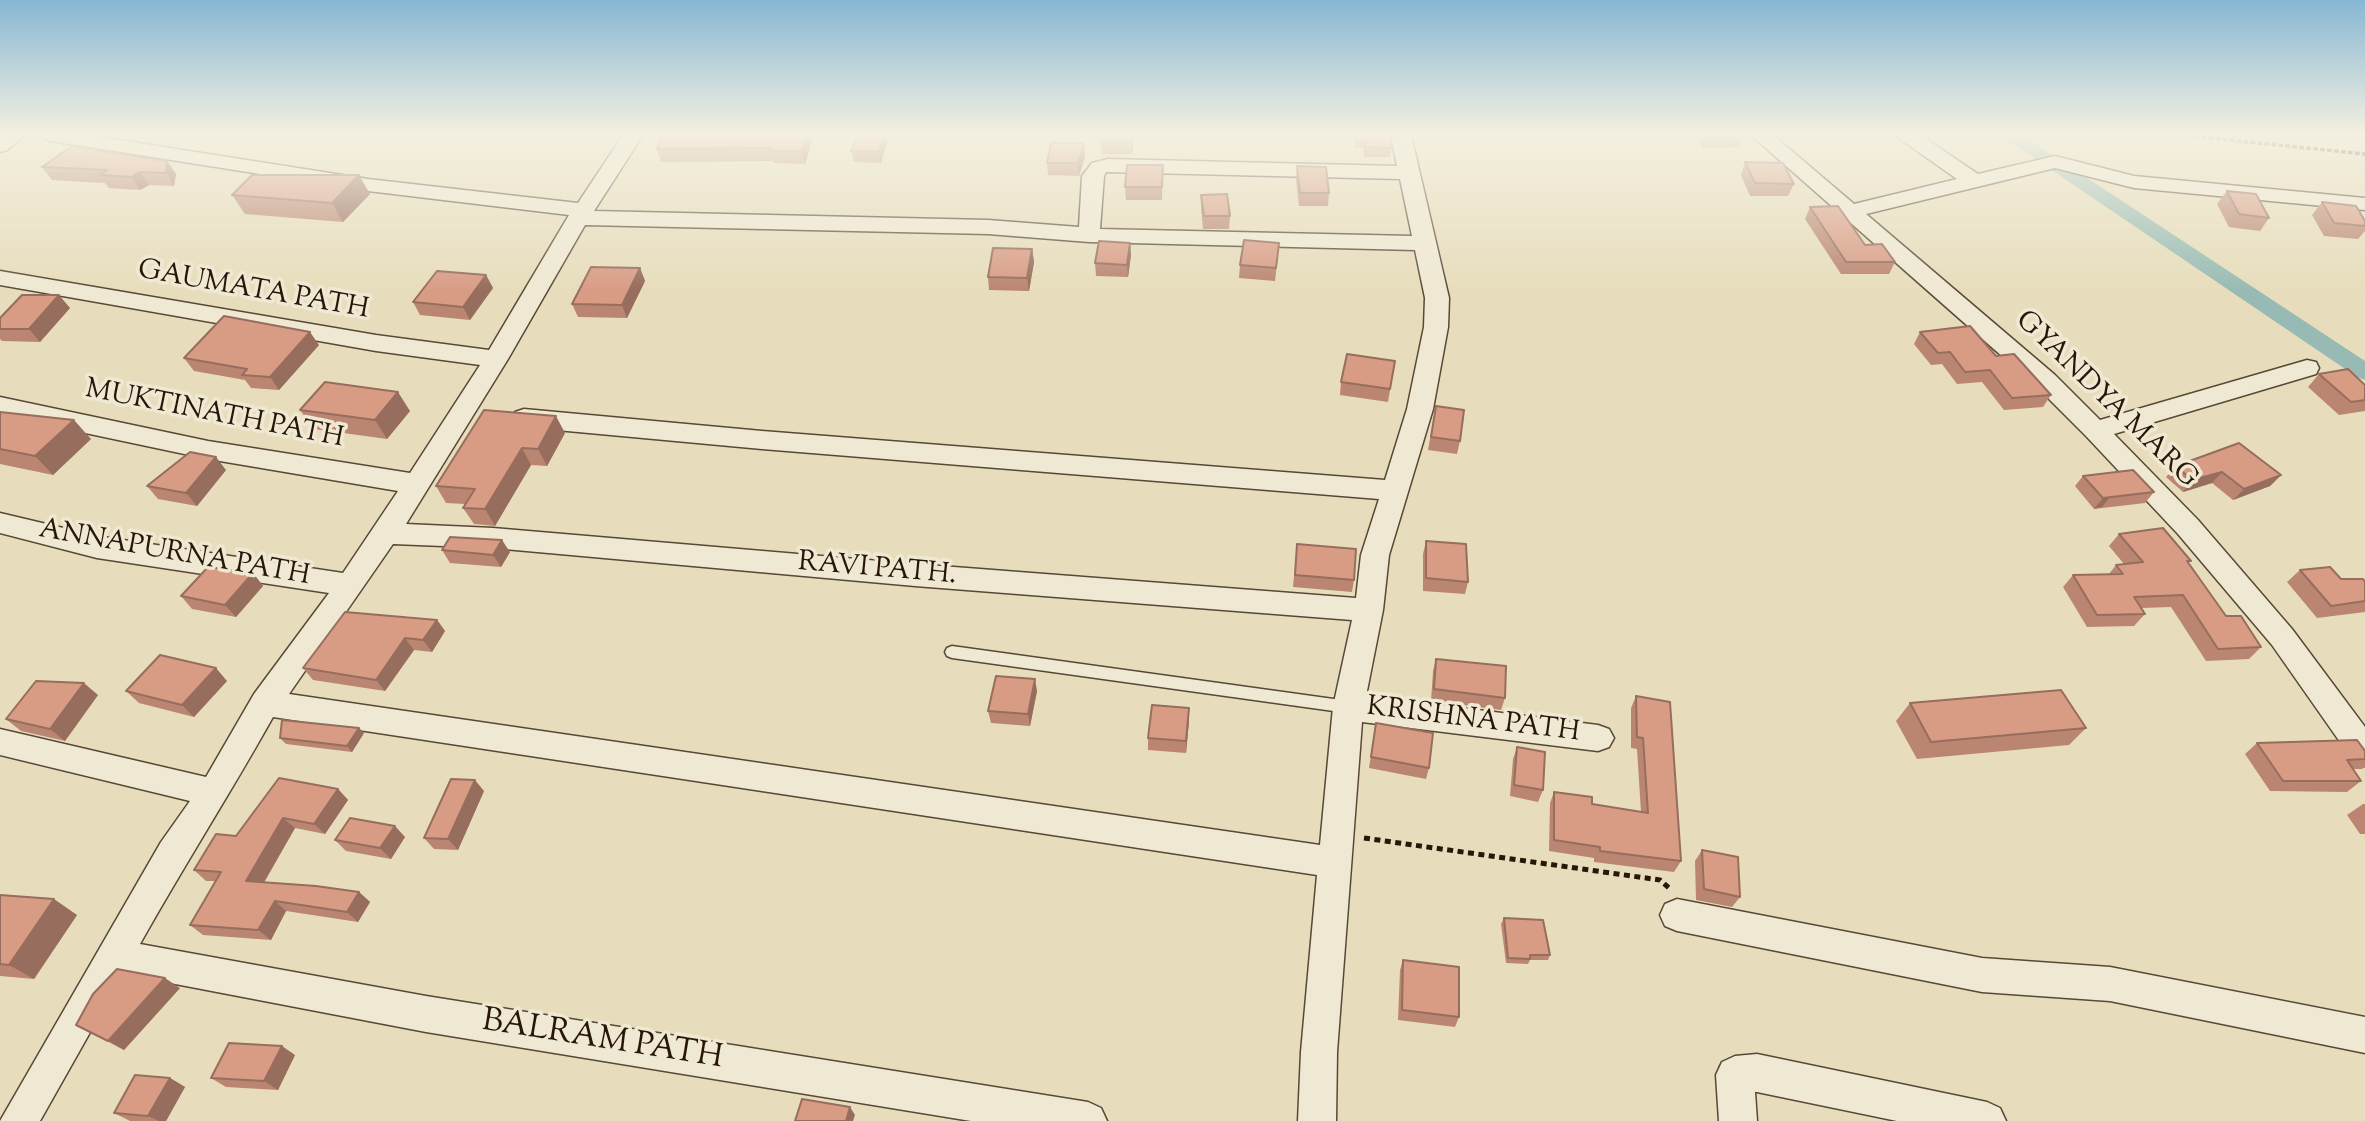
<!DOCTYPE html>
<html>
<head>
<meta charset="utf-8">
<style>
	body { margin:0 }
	canvas { display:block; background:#e7ddbc }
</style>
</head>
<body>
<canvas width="2365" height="1121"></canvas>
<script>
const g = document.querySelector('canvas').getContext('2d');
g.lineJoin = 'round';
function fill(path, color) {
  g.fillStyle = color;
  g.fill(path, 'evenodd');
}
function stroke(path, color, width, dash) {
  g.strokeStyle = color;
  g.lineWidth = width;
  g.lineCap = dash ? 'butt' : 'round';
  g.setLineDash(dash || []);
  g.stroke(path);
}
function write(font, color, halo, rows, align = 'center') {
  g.font = font + ' "Sorts Mill Goudy",serif';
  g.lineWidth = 7;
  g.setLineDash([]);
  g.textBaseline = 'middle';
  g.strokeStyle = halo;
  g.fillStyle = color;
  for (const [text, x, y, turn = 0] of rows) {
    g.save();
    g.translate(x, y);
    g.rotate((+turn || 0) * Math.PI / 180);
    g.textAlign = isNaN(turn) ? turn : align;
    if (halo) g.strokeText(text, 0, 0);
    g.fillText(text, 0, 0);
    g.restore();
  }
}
fill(new Path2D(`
	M2000,135h22l343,226v19l-8,-3z`), '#97bbb4');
const lane = new Path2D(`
	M952,646l396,55 5,1 3,5 -3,5 -5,1 -396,-55 -5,-2 -2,-4 2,-4z`);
const street = new Path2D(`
	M3,135h22l-18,15 -7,2v-16z
	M41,135h46l281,44 210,24 45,-68h20l-49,76 394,9 91,7 3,-51 10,-13 16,-4 289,7 -6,-31h20l38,163 -1,29 -15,82 -44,146 -6,55 -17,86 232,29 11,4 5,9 -5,9 -11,4 -236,-29 -25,330 -1,69h-38l3,-69 16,-177 -1044,-158c-43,77 -90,150 -133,227l286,52 662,106 13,6 6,13h-136l-545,-89 -303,-58 -83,147h-40l161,-279 29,-41 -190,-46v-26l206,48 48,-83 75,-101 -232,-35 -97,-25v-20l97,23 246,37 55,-82 -190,-32 -208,-44v-18l208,44 202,32 70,-108 -104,-14 -376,-66v-14l376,64 113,15 80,-135 -201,-24 -317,-50 -7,-2zM1106,172l294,7 12,57 -312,-7 4,-53zM585,225l403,9 101,8 326,8 10,48 -1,29 -17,82 -22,71 -623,-49 -238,-22 -9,3 -4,6 4,6 9,3 238,22 617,50 -18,56 -5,43 -441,-34 -422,-36 -87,-4 102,-165zM393,544l100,4 422,38 437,34 -19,87 -13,138 -1031,-151z
	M1751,135h22l81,69 103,-25 -57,-40 -3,-4h23l58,39 77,-18 79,20 231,22v12l-231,-22 -79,-20 -189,46 189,161 45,45 207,-60 9,2 3,6 -3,6 -202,60 84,86 94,109 73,98v39l-11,-4 -82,-117 -94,-111 -92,-98 -49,-49z
	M1677,899l305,59 128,9 255,50v36l-255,-52 -128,-9 -305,-61 -12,-5 -5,-11 5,-11z
	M1757,1054l230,48 13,6 6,13h-109l-140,-29h-2l2,29h-38l-3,-46 6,-13 13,-6z`);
stroke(lane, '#584835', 3);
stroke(street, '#584835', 3);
stroke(new Path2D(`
	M2181,135l184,19`), '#281608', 3.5, [4.5, 2.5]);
stroke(new Path2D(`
	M1364,838l296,42 10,9`), '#281608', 5, [6, 4.5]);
fill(lane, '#efe9d3');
fill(street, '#efe9d3');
fill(new Path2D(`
	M814,135l-9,29 -31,-1v-2l-113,1 -4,-13z
	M889,135l-8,28 -27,-1 -3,-11z
	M993,135h53l-1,5 -52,-1z
	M1134,135l-2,19h-30l-1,-13z
	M1354,135h36l1,13 -1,9h-26l-1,-9h-8z
	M1696,135h47l-5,12 -35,1z
	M1084,143l1,13 -6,20 -31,-1 -1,-12z
	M167,161l9,13 -2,12 -25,-1 -9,5 -31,-2 -4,-5 -53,-3 -10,-13z
	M1745,162l49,22 -6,12h-38l-9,-21z
	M1163,165l-1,35h-36l-1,-13z
	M1297,166l32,27 -1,13h-29l-3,-27z
	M2227,191l42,27 -9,13 -31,-4 -12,-23z
	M370,194l-27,28 -98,-8 -13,-19z
	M1201,195l29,21 -1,13h-26l-2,-21z
	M2322,202l43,19v10l-7,8 -34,-3 -12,-21z
	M1810,207l55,38 30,17 -6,12h-48l-36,-55z
	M1130,243l1,12 -3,22 -32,-1 -1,-13z
	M1032,249l2,13 -5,29 -40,-1 -1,-13z
	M1278,256l-3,25 -36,-3 1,-13z
	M640,268l5,13 -18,37 -49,-1 -6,-13z
	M486,275l7,13 -23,32 -50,-5 -7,-13z
	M70,308l-30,34 -38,-1 -2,-2v-21z
	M1920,332l76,24 55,39 -8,12 -39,3 -22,-28 -25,2 -15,-20 -11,1 -17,-21z
	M319,345l-40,45 -28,-2 -6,-8 -51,-9 -10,-13z
	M1395,361l-7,41 -48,-7 1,-13z
	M2319,374l46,11v26l-26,4 -31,-28z
	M1436,406l24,35 -3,13 -29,-4z
	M300,410l110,1 -23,28 -73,-10z
	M484,410l81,23 -18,33 -16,-1 -36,61 -21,-2 -11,-16 2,-4 -19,-1 -10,-17z
	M0,412l91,27 -38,36 -53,-11z
	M2176,466l105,9 -11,11 -37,14 -21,-17 -29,9 -17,-15z
	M226,470l-29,36 -39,-7 -11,-13z
	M2083,476l71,16 -9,11 -51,6 -19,-23z
	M2119,534l72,27 -3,2 38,53 35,31 -12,12 -43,2 -35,-54 -30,1 4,6 -11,12 -47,1 -24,-40 10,-12 36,-1 7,-9 8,-1 -15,-18z
	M1426,541l42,41 -3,12 -42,-3v-37z
	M1297,544l57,36 -2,12 -59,-5z
	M442,550l68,2 -9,15 -51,-4z
	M2300,570l41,9 24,3v30l-48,6 -30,-36z
	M253,573l10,13 -27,31 -44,-8 -11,-13z
	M437,620l8,11 -13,21 -18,-2 -29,41 -72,-11 -10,-12z
	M1436,659l69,39 -4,12 -70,-9 2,-30z
	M227,681l-33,36 -55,-14 -13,-12z
	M1037,691l-7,35 -39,-3 -3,-12z
	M98,695l-33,46 -44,-10 -15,-12z
	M1636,696l45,165 -7,11 -80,-10v-4l-45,-7 1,-48 4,-11 38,12 49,8 -4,-63 -6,-1v-40z
	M1910,703l176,25 -17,17 -152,14 -21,-38z
	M1189,720l-3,33 -38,-3v-12z
	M1376,723l53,45 -3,11 -57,-11z
	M359,728l5,5 -12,19 -66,-8 -6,-6z
	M2257,743l108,8v16l-3,2h-9l8,12 -14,11 -77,-1 -25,-37z
	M1517,747l26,43 -5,12 -28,-6 3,-37z
	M338,789l10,11 -23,34 -30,-6 -31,55 95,9 11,10 -12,20 -72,-11 -15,29 -68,-5 -13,-10 25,-44h-9l-12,-11 42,-34z
	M484,791l-26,59 -24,-1 -10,-11z
	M2363,804h2v30h-5l-13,-19z
	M405,837l-14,22 -45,-8 -11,-11z
	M1702,850l38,47 -8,10 -36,-7 -1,-39z
	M0,895l77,20 -43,64 -34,-3z
	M1504,918l46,37 -2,5h-18l-2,4 -22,-1 -5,-39z
	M1403,960l56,57 -4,10 -57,-7 2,-50z
	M180,988l-56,62 -48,-25z
	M295,1055l-17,35 -52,-3 -15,-9z
	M170,1078l15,9 -19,34h-36l-16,-8z`), '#ba8672');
fill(new Path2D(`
	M807,135h7l-9,29 -4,-13z
	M884,135h5l-8,28 -2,-11z
	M1132,135h2l-2,19 -1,-13z
	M1084,143l1,13 -6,20 -1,-13z
	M167,161l9,13 -2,12 -8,-13z
	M140,172l9,13 -9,5 -9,-13z
	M359,175l11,19 -27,28 -11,-19z
	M1130,243l1,12 -3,22 -1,-12z
	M1032,249l2,13 -5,29 -2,-13z
	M640,268l5,13 -18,37 -5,-13z
	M486,275l7,13 -23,32 -7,-13z
	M59,295l11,13 -30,34 -11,-13z
	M310,332l9,13 -40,45 -9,-13z
	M398,392l12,19 -23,28 -12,-19z
	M556,416l9,17 -18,33 -9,-17z
	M74,420l17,19 -38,36 -18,-19z
	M522,448l9,17 -36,61 -10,-17z
	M216,457l10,13 -29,36 -11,-13z
	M2222,472l-10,11 -29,9 9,-12z
	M2281,475l-11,11 -37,14 11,-11z
	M2110,497l-8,10 -8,2 9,-11z
	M502,540l8,12 -9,15 -8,-12z
	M253,573l10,13 -27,31 -11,-12z
	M437,620l8,11 -13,21 -9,-12z
	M405,638l9,12 -29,41 -9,-11z
	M216,668l11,13 -33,36 -12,-12z
	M1035,679l2,12 -7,35 -2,-12z
	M84,683l14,12 -33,46 -15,-12z
	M1189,708v12l-3,33v-12z
	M359,728l5,5 -12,19 -5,-6z
	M475,780l9,11 -26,59 -10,-11z
	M338,789l10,11 -23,34 -11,-10z
	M283,818l12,10 -37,64 -12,-11z
	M395,826l10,11 -14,22 -11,-11z
	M359,892l11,10 -12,20 -11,-10z
	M54,899l23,16 -43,64 -25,-14z
	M275,901l11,10 -15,29 -13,-10z
	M165,978l15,10 -56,62 -16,-9z
	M282,1046l13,9 -17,35 -14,-9z
	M170,1078l15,9 -19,34h-7l-11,-5z
	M850,1107l5,8 -2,6h-7z`), '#976d5d');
const building = new Path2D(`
	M662,135h145l-6,16h-30l1,-3 -115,1z
	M857,135h27l-5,17 -28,-1z
	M1102,135h30l-1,6h-30z
	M1356,135h34l1,13 -26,-1v-8l-9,-1z
	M1707,135h36l-35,1z
	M1051,143h33l-6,20h-31z
	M72,146l95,15 -1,12 -26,-1 -9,5 -31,-2 7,-5 -65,-3z
	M1745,162l38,1 11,21 -39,-1z
	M1127,165h36l-1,22h-37z
	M1297,166l29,1 3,26h-29z
	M252,175h107l-27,28 -100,-8z
	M2227,191l29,3 13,24 -30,-4z
	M1227,194l3,22h-26l-3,-21z
	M2322,202l34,4 9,15v5l-31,-3z
	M1838,206l27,39 17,-1 13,18h-49l-36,-55z
	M1244,240l35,3 -3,25 -36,-3z
	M1099,241l31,2 -3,22 -32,-2z
	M993,248l39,1 -5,29 -39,-1z
	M591,267l49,1 -18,37 -50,-1z
	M437,271l49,4 -23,32 -50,-5z
	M22,295h37l-30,34h-29v-11z
	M224,316l86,16 -40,45 -28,-2 5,-6 -63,-11z
	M1970,326l26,30 18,-2 37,41 -39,3 -22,-28 -25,2 -15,-20 -12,1 -18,-21z
	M1347,354l48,7 -5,28 -49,-7z
	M2348,369l17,16v15l-14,2 -32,-28z
	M325,382l73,10 -23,28 -75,-10z
	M1436,406l28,4 -4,31 -29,-4z
	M484,410l72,6 -18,33 -16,-1 -37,61 -22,-1 12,-19 -39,-3z
	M0,412l74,8 -39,36 -35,-7z
	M2239,443l42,32 -37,14 -22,-17 -30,8 -16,-14z
	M190,452l26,5 -30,36 -39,-7z
	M2133,470l21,22 -51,6 -20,-22z
	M2163,528l28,33h-4l39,55h15l20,31 -43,2 -35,-54 -49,2 11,17 -48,1 -24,-40 50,-1 -7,-9 27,-3 -24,-28z
	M450,537l52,3 -9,15 -51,-5z
	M1426,541l40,3 2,38 -42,-4z
	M1297,544l59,5 -2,31 -59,-5z
	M208,567l45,6 -28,32 -44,-9z
	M2330,567l11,12h22l2,3v19l-34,5 -31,-36z
	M345,612l92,8 -14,20 -18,-2 -29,42 -73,-12z
	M160,655l56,13 -34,37 -56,-14z
	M1436,659l70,7 -1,32 -71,-9z
	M996,676l39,3 -7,35 -40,-3z
	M36,681l48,2 -34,46 -44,-10z
	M2061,690l25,38 -155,14 -21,-39z
	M1636,696l34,6 11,159 -81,-10v-4l-46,-7v-48l38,5v7l56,9 -5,-75 -6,-1z
	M1152,705l37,3 -3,33 -38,-3z
	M282,720l77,8 -12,18 -67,-8z
	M1376,723l57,10 -4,35 -58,-11z
	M2357,740l8,11v8l-18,1 14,21h-78l-26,-38z
	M1517,747l28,5 -2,38 -29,-5z
	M279,778l59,11 -24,35 -31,-6 -37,63 70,5 43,6 -12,20 -72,-11 -17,29 -68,-5 31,-53 -27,-2 22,-36 20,2z
	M451,779l24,1 -27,59 -24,-1z
	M350,818l45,8 -15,22 -45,-8z
	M1702,850l36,7 2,40 -36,-8z
	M0,895l54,4 -45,66 -9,-1z
	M1504,918l39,2 7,35h-20v4l-22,-1z
	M1403,960l56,7v50l-57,-7z
	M117,969l48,9 -57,63 -32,-16 17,-31z
	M229,1043l53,3 -18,35 -53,-3z
	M135,1075l35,3 -22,38 -34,-3z
	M802,1099l48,8 -4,14h-51z`);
fill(building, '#d89c85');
stroke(building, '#976d5d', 2);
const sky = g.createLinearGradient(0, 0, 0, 291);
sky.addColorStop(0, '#87b7d3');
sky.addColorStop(0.46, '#f4f0e1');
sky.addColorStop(1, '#f4f0e100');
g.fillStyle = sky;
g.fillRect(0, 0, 2365, 291);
write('28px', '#281608', '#efe9d3', [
	["GAUMATA PATH",253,292,10],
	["GYANDYA MARG",2105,401,44],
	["MUKTINATH PATH",214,416,11],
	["ANNAPURNA PATH",174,555,10],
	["RAVI PATH.",877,571,5],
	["KRISHNA PATH",1473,722,7]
]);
write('33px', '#281608', '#efe9d3', [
	["BALRAM PATH",602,1042,9]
]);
</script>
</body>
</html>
